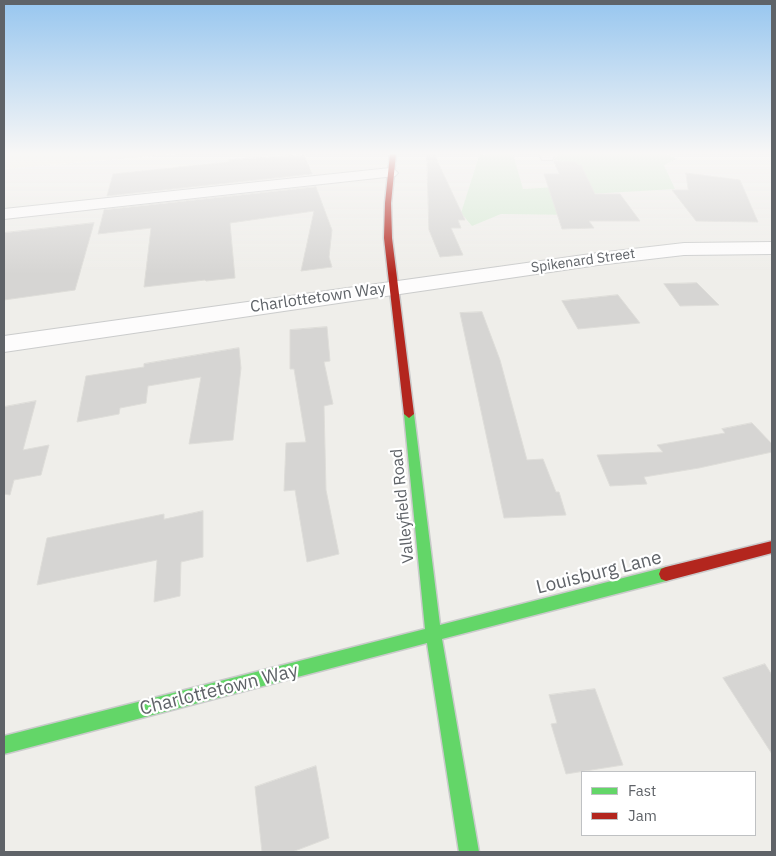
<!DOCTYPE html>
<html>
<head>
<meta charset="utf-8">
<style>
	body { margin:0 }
	#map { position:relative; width:776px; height:856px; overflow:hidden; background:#efeeea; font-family:"IBM Plex Sans",sans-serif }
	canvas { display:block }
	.frame { position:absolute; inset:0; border:5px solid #5f6368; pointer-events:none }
	.legend { position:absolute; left:581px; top:771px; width:175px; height:65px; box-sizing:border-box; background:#fff; border:1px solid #bfc1c3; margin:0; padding:6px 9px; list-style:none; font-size:15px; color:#5f6368 }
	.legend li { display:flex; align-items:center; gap:10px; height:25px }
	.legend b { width:25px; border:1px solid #bfc1c3 }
</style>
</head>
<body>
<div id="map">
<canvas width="776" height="856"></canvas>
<div class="frame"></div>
<ul class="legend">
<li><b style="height:6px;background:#63d668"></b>Fast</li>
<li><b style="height:6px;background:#b3261e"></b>Jam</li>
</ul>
</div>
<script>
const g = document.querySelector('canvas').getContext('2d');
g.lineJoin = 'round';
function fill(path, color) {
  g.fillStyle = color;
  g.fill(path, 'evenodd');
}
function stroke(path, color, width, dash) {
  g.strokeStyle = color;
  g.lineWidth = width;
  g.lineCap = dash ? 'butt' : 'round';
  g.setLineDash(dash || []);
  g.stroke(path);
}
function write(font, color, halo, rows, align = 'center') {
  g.font = font + ' "IBM Plex Sans",sans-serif';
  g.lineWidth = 4.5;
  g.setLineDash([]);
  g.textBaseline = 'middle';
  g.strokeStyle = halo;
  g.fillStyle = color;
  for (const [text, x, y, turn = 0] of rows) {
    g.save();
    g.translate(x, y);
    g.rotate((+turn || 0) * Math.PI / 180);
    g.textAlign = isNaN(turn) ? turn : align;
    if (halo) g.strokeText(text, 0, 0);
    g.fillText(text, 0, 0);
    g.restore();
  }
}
fill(new Path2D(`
	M4,154h171l-171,15z`), '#f7f3e4');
fill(new Path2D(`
	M486,154h27l10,35 64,-4 -13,-22 -21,-3 7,-6h107l10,5 -13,6 11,24 -86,5 -13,21 -75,-1 -29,12 -11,-13 18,-57z`), '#d8ebd6');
const building = new Path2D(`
	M427,154h7l31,66h-7l3,8h-10l12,27 -23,2 -11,-27z
	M304,155l8,19 -205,22 6,-22 116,-12v-2z
	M554,161l22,1 2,3h3l14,29h25l20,27h-51l5,7 -32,1 -18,-55h15z
	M686,173l54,7 18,42 -62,-1 -24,-31h16z
	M316,187l16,43 -3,27 3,10 -31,4 13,-60 -84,12 5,55 -29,3 -1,-1 -61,7 7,-59 -53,6 6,-24z
	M94,223l-19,67 -71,10v-67z
	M697,283l22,22 -39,1 -16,-22z
	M618,295l22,28 -62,6 -16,-28z
	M482,312l18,48 27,100 16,-1 13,33h3l7,23 -62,3 -44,-205z
	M327,327l3,34 -6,1 9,42 -9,2 2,84 13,64 -32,8 -12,-72 -11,1 2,-48 20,-1 -12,-73h-4v-39z
	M239,348l2,20 -8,72 -44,4 12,-67 -53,9 -2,17 -26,5 -1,6 -42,8 9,-46 58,-9v-3z
	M36,401l-13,49 26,-5 -8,30 -27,5 -4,15 -6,-1v-87z
	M752,423l20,21v8l-73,16 -55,9 3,7 -37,2 -13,-31 66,-3 -6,-7 68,-12 -3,-4z
	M203,511v46l-22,5 -1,34 -26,6 3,-42 -120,25 10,-47 117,-24v5z
	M765,664l7,11v79l-49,-76z
	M595,689l28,76 -57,9 -15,-50 6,-1 -8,-28z
	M316,766l13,72 -37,14h-30l-7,-65z`);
fill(building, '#d6d5d3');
stroke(building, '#deddd9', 1);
const street = new Path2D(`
	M539,154h14l1,3 -2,3h-10z
	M390,168l5,2 3,3 -3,3 -391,43v-10z
	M772,242v12l-88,1 -86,10 -594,87v-16l594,-83 86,-10z`);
const fast = new Path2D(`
	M409,410l5,4 26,211 226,-58 5,2 2,5 -2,5 -5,2 -224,58 37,213h-20l-32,-209 -423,111v-18l421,-107 -21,-215z`);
const jam = new Path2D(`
	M390,154h6l-5,49 1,35 22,176 -5,4 -5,-4 -20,-176 1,-35z
	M772,541v12l-106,28 -5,-2 -2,-5 2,-5 5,-2z`);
stroke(street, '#cbcccc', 2);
stroke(fast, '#cacacb', 3);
stroke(jam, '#cacacb', 3);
fill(street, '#fdfcfc');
fill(fast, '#63d668');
fill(jam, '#b3261e');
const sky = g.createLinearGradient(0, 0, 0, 274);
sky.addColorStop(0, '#97c6ef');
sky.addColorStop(0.56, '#f8f7f6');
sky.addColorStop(1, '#f8f7f600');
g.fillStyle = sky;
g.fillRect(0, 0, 776, 274);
write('14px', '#5f6368', '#fff', [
	["Spikenard Street",583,261,-8]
]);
write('16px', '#5f6368', '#fff', [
	["Charlottetown Way",318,298,-8],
	["Valleyfield Road",403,506,-96]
]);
write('19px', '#5f6368', '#fff', [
	["Louisburg Lane",599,573,-14],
	["Charlottetown Way",219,690,-14]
]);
</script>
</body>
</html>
